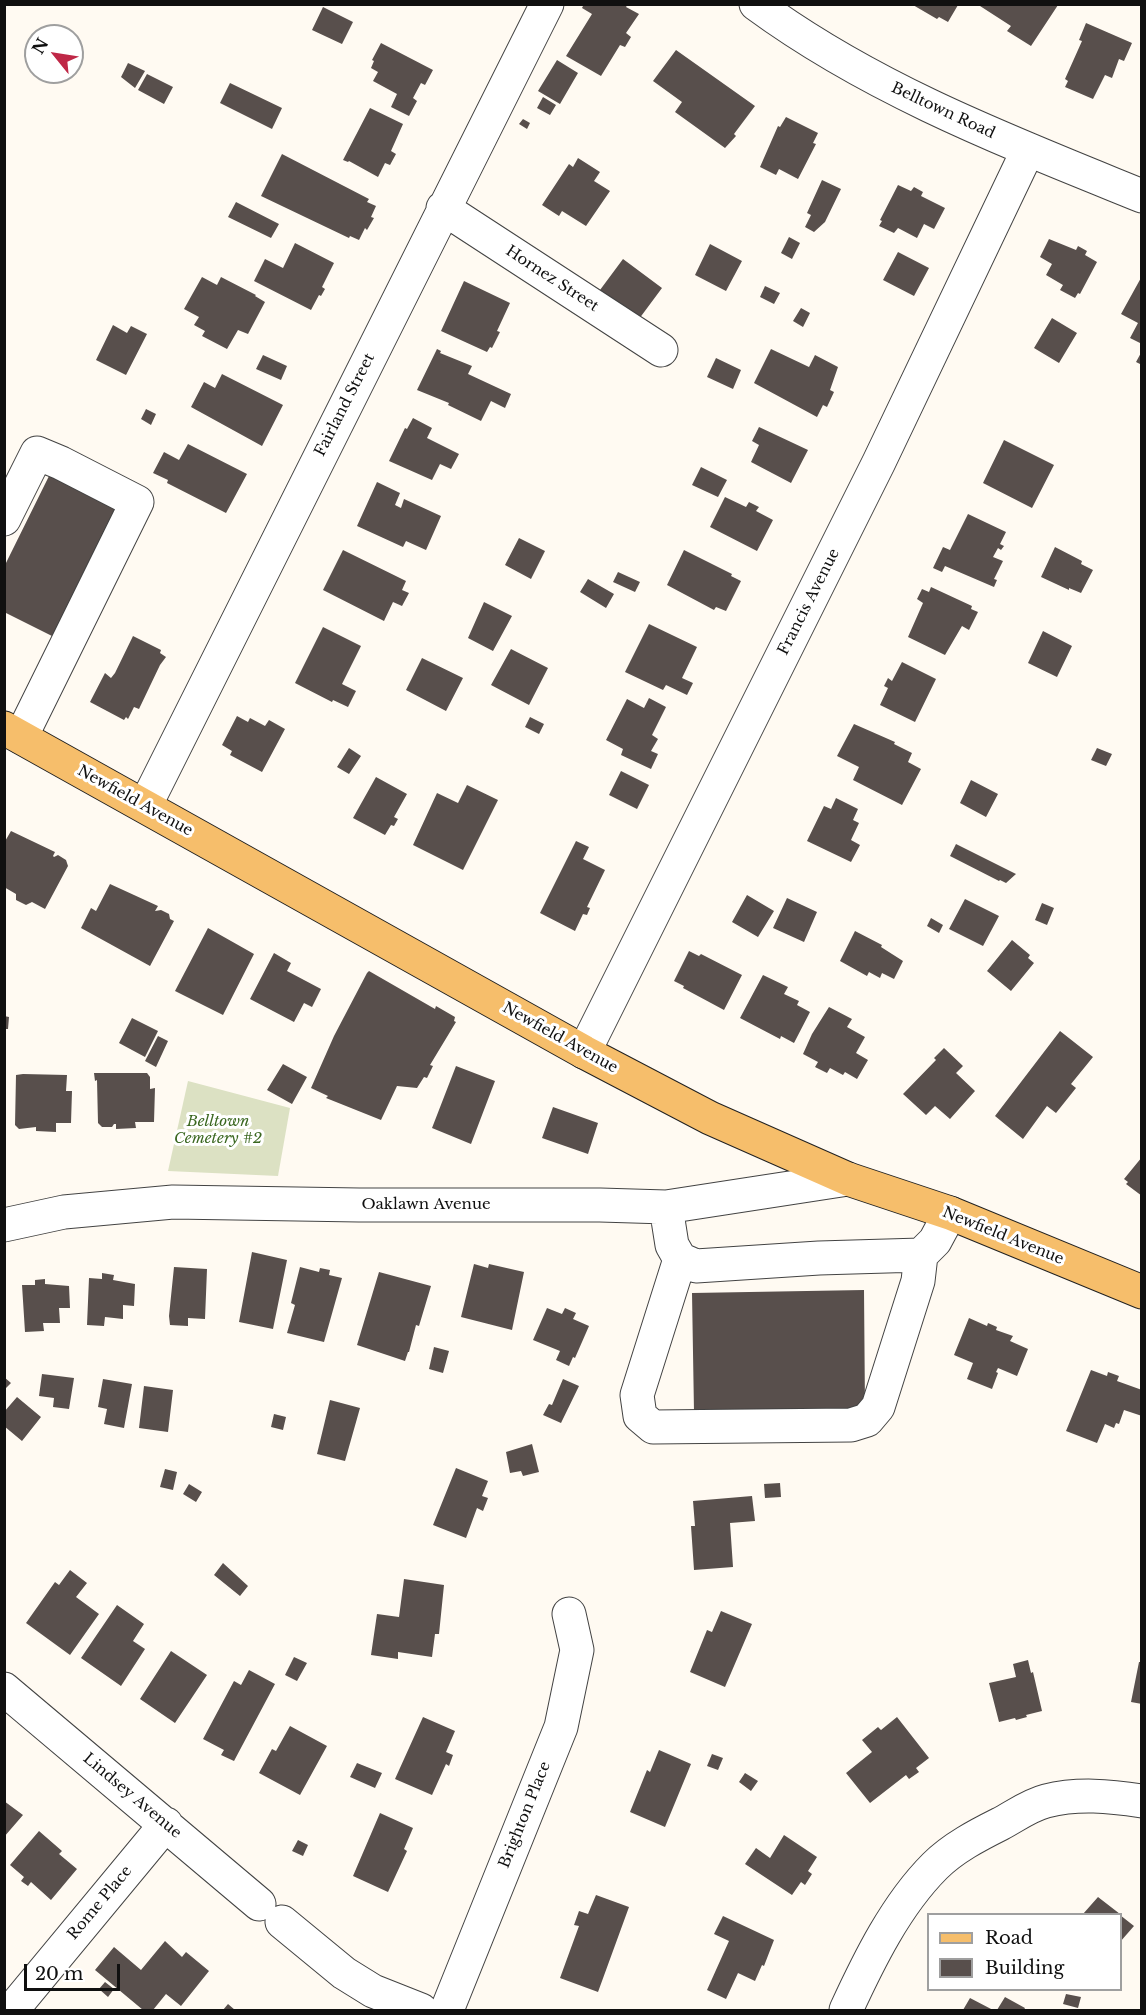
<!DOCTYPE html>
<html>
<head>
<meta charset="utf-8">
<style>
	body { margin:0 }
	#map { position:relative; width:1146px; height:2015px; overflow:hidden; background:#fffaf2; font-family:"Libre Baskerville",serif }
	canvas { display:block }
	.frame { position:absolute; inset:0; border:6px solid #101010; pointer-events:none }
	.legend { position:absolute; left:927px; top:1913px; width:195px; height:78px; box-sizing:border-box; background:#fff; border:2px solid #9f9f9f; margin:0; padding:8px 10px; list-style:none; font-size:18px; color:#101010 }
	.legend li { display:flex; align-items:center; gap:12px; height:30px }
	.legend b { width:30px; border:2px solid #9f9f9f }
	.north { position:absolute; left:24px; top:24px; width:60px; height:60px; box-sizing:border-box; background:#fff; border:2px solid #9f9f9f; border-radius:50%; rotate:300deg; font-size:16px; font-weight:700; line-height:24px; text-align:center; color:#101010 }
	.north::after { content:''; display:block; margin:auto; width:21px; height:27px; background:#bf2847; clip-path:polygon(50% 0,100% 100%,50% 72%,0 100%) }
	.scale { position:absolute; left:24px; top:1964px; width:96px; height:27px; box-sizing:border-box; border:3px solid #101010; border-top:0; padding-left:8px; font-size:18px; line-height:21px; white-space:nowrap; color:#101010; -webkit-text-stroke:4px #fff; paint-order:stroke }
</style>
</head>
<body>
<div id="map">
<canvas width="1146" height="2015"></canvas>
<div class="frame"></div>
<ul class="legend">
<li><b style="height:8px;background:#f6be6b"></b>Road</li>
<li><b style="height:16px;background:#584f4c"></b>Building</li>
</ul>
<div class="north">N</div>
<div class="scale">20 m</div>
</div>
<script>
const g = document.querySelector('canvas').getContext('2d');
g.lineJoin = 'round';
function fill(path, color) {
  g.fillStyle = color;
  g.fill(path, 'evenodd');
}
function stroke(path, color, width, dash) {
  g.strokeStyle = color;
  g.lineWidth = width;
  g.lineCap = dash ? 'butt' : 'round';
  g.setLineDash(dash || []);
  g.stroke(path);
}
function write(font, color, halo, rows, align = 'center') {
  g.font = font + ' "Libre Baskerville",serif';
  g.lineWidth = 6;
  g.setLineDash([]);
  g.textBaseline = 'middle';
  g.strokeStyle = halo;
  g.fillStyle = color;
  for (const [text, x, y, turn = 0] of rows) {
    g.save();
    g.translate(x, y);
    g.rotate((+turn || 0) * Math.PI / 180);
    g.textAlign = isNaN(turn) ? turn : align;
    if (halo) g.strokeText(text, 0, 0);
    g.fillText(text, 0, 0);
    g.restore();
  }
}
fill(new Path2D(`
	M188,1081l102,27 -12,68 -110,-5z`), '#dce1c3');
fill(new Path2D(`
	M584,4h44l-2,3 13,7 -13,19 5,4 -6,10 -5,-2 -19,31 -35,-20 26,-42 -10,-6z
	M913,5h45l-10,17 -9,-5 -2,2z
	M981,5h77l-27,41 -24,-15 4,-5 -31,-20z
	M323,7l30,15 -11,22 -30,-14z
	M1086,23l46,20 -8,18 -5,-2 -7,19 -7,-3 -12,24 -28,-12 3,-6 -3,-2 17,-38 -3,-1z
	M381,43l52,27 -8,15 -4,-2 -8,15 4,3 -8,15 -18,-9 6,-13 -24,-13 5,-9 -7,-4 3,-7 -2,-1z
	M676,50l79,56 -21,28 2,2 -11,12 -50,-36 7,-10 -29,-21z
	M557,60l21,13 -18,31 -22,-13z
	M128,63l17,8 -10,17 -14,-11z
	M147,74l26,13 -9,17 -26,-14z
	M230,83l52,25 -10,21 -52,-26z
	M543,97l13,8 -6,10 -13,-7z
	M370,108l33,16 -12,27 5,3 -6,11 -5,-2 -7,14 -29,-16 -1,1 -5,-2z
	M786,117l32,16 -5,10 3,1 -18,35 -19,-10 -3,6 -16,-8 18,-41 2,1z
	M523,119l7,4 -3,6 -8,-5z
	M282,154l87,45 -2,3 9,4 -5,11 3,1 -7,12 -2,-2 -6,12 -9,-4 -1,2 -88,-42z
	M578,158l22,14 -6,9 16,10 -24,35 -24,-15 -3,5 -17,-11 27,-41 4,3z
	M822,180l19,9 -16,33 -11,10 -9,-5 6,-12 -4,-2z
	M898,185l13,6 3,-4 9,5 -2,4 24,12 -11,21 -10,-5 -7,14 -19,-10 -4,5 -15,-7 3,-5 -2,-1z
	M236,202l43,22 -8,14 -43,-21z
	M789,237l11,6 -8,16 -11,-6z
	M1049,239l27,11 2,-4 9,5 -2,4 12,7 -17,32 -2,-1 -3,5 -15,-8 3,-5 -17,-10 6,-11 -12,-7z
	M295,243l39,20 -12,24 3,2 -4,7 -2,-1 -8,15 -57,-29 11,-22 18,9z
	M710,244l32,17 -16,30 -31,-16z
	M898,252l31,16 -15,28 -31,-16z
	M623,259l39,29 -23,31 -39,-29z
	M1142,276v68l-12,-6 8,-15 -17,-9z
	M202,277l15,8 4,-8 35,18 -1,1 10,6 -17,32 -10,-4 -11,19 -25,-13 3,-5 -11,-6 5,-8 -15,-8z
	M464,281l46,22 -13,28 3,1 -8,16 -2,-1 -3,5 -46,-21z
	M765,286l15,7 -6,11 -14,-7z
	M801,308l9,5 -7,14 -10,-6z
	M1052,318l25,15 -18,30 -25,-15z
	M113,325l14,8 4,-7 16,8 -21,41 -30,-15z
	M437,349l4,2 -1,2 32,13 -4,8 43,20 -6,14 -14,-7 -10,20 -33,-16 1,-2 -32,-13z
	M771,349l38,18 6,-12 23,12 -8,23 4,2 -7,15 -4,-2 -6,12 -63,-34z
	M1142,351v14l-6,-3z
	M263,355l24,11 -6,14 -25,-11z
	M716,358l25,12 -8,19 -26,-12z
	M222,374l61,31 -21,41 -71,-39 13,-25 11,6z
	M146,409l10,5 -5,11 -10,-6z
	M413,418l19,10 -5,10 32,16 -8,15 -11,-5 -8,16 -43,-19 16,-33 2,1z
	M759,427l49,23 -17,33 -40,-21 8,-17 -7,-4z
	M1004,440l50,25 -22,43 -49,-25z
	M188,444l59,30 -21,39 -59,-30 1,-3 -15,-7 11,-21 15,8z
	M701,467l26,13 -9,17 -26,-12z
	M50,474l72,36 -64,129 -54,-27v-45z
	M377,482l23,11 -5,12 6,3 3,-9 37,17 -15,34 -20,-9 -3,6 -46,-21z
	M725,497l21,10 3,-5 10,5 -3,4 17,9 -16,31 -47,-24z
	M968,514l38,18 -6,12 4,2 -3,4 -3,-2 -5,9 10,4 -9,18 3,1 -3,7 -49,-21 -3,6 -9,-4 10,-21 7,3z
	M519,538l26,13 -14,28 -26,-14z
	M1055,547l27,14 -1,3 12,6 -12,23 -12,-5v2l-28,-13z
	M343,550l63,31 -4,9 7,3 -7,13 -9,-4 -9,19 -61,-31z
	M684,550l48,24 -1,2 10,5 -15,30 -10,-4 -2,3 -47,-25z
	M618,572l22,10 -5,10 -22,-10z
	M588,579l26,15 -8,14 -26,-16z
	M931,587l41,19 -1,3 7,3 -9,18 -7,-4 -17,29 -37,-18 15,-34 -6,-4 5,-10 7,3z
	M484,602l28,14 -19,35 -25,-13z
	M649,624l48,23 -15,31 11,5 -6,12 -21,-10 -3,5 -38,-18z
	M323,627l38,19 -19,38 14,7 -8,16 -15,-7 -1,2 -37,-19z
	M1043,631l29,15 -15,31 -29,-14z
	M133,636l28,14 -1,3 6,4 -6,8 -21,44 -5,-2 -6,12 -2,-2 -2,3 -34,-18 15,-29 6,5 4,-5z
	M511,649l37,19 -19,37 -38,-20z
	M422,658l41,20 -17,33 -40,-21z
	M902,662l34,17 -21,43 -35,-17 8,-17 -4,-2 4,-8 4,3z
	M649,698l17,9 -14,28 6,4 -7,12 7,3 -7,15 -30,-14 2,-6 -17,-9 21,-41 17,9z
	M237,716l11,6 2,-4 15,8 4,-6 16,9 -23,43 -32,-17 2,-4 -10,-6z
	M530,717l14,7 -5,10 -14,-7z
	M854,724l41,18 -1,2 18,9 -4,9 13,7 -19,36 -49,-25 6,-13 -22,-11z
	M349,748l12,8 -12,18 -12,-7z
	M1097,748l15,6 -6,12 -15,-6z
	M621,771l28,14 -12,24 -28,-14z
	M376,777l31,17 -13,23 4,2 -4,7 -3,-1 -6,10 -32,-17z
	M971,780l27,14 -12,23 -26,-14z
	M467,785l31,15 -35,70 -50,-25 24,-52 21,10z
	M836,798l22,11 -5,11 6,3 -8,17 9,5 -9,17 -44,-21 17,-35 7,3z
	M11,831l44,21 -2,4 1,1 4,-2 8,5 2,6 -23,43 -13,-7 -6,3 -10,-5v-6l-12,-7 2,-31 -2,-13z
	M576,841l13,6 -6,12 22,11 -18,37 3,1 -3,7 -4,-1 -8,17 -35,-18z
	M956,844l60,30 -10,9 -6,-3 -1,1 -49,-25z
	M110,884l48,22 -3,5 6,-1 8,4 1,5 4,2 -24,45 -69,-38 10,-20 5,3z
	M747,895l27,16 -16,26 -26,-15z
	M787,898l30,14 -13,30 -31,-14z
	M965,899l34,17 -16,30 -34,-17z
	M1042,903l12,5 -7,17 -12,-5z
	M931,918l12,7 -4,8 -12,-7z
	M208,928l46,26 -31,61 -48,-24z
	M855,931l27,14 -1,2 22,14 -9,18 -12,-6 -2,5 -11,-6 -2,4 -27,-15z
	M1012,940l18,15 -2,3 6,5 -23,28 -24,-20z
	M689,951l10,5 2,-2 41,21 -18,35 -41,-22 1,-2 -10,-5z
	M274,953l17,10 -4,8 34,18 -9,18 -8,-4 -10,19 -44,-23z
	M369,971l66,38 1,-3 19,11 -1,4 2,1 -26,43 3,1 -6,12 -3,-1 -7,11 -20,-2 -16,34 -55,-22 2,-2 -17,-8 23,-52 33,-63z
	M763,975l25,12 -4,7 15,7 -2,4 13,7 -16,31 -13,-7 -1,3 -40,-21z
	M829,1007l23,12 -5,8 18,10 -9,16 12,7 -11,19 -12,-7 -2,3 -13,-7 -3,5 -12,-6 3,-5 -15,-8 9,-20z
	M4,1016l5,1 -1,12h-4z
	M132,1018l26,13 -13,26 -26,-14z
	M1060,1031l33,26 -22,27 5,4 -20,25 -9,-7 -24,33 -28,-23z
	M158,1036l10,5 -12,26 -11,-6z
	M944,1048l19,18 -7,7 19,18 -25,28 -15,-13 -9,9 -23,-21 33,-34 -2,-2z
	M283,1064l24,13 -15,27 -25,-14z
	M456,1066l39,15 -24,63 -39,-16z
	M94,1073h53l3,4v12l5,-1 -1,34h-19l1,6 -20,1v-5h-2l-2,3h-10l-4,-4 -1,-43 -2,1z
	M23,1074l44,1 -1,16h6l-1,32h-15v9l-20,-1v-4l-17,2 -4,-4 1,-50z
	M553,1107l45,16 -10,31 -46,-16z
	M1142,1157v39l-16,-12 2,-2 -4,-3z
	M252,1252l35,8 -14,69 -34,-7z
	M474,1264l14,4 1,-4 35,8 -12,58 -51,-13z
	M174,1267l33,2 -2,50 -17,-1v8l-18,-1 -1,-9z
	M300,1267l19,5 1,-4 10,2 -1,5 13,3 -18,64 -37,-9 8,-28 -4,-2z
	M379,1272l52,14 -12,40 -3,-1 -7,27h-1l-3,9 -48,-16z
	M102,1273l12,2 -1,5 22,4 -1,22 -11,-1v14l-18,-2 -1,9 -17,-1 2,-47 13,1z
	M45,1279v5l24,2 1,22h-11l1,15h-17l1,8 -19,1 -3,-47h13v-5z
	M864,1290l1,120 -171,2 -2,-119z
	M547,1308l15,6 3,-6 11,5 -3,6 16,7 -14,32 -2,-1 -4,9 -13,-6 4,-9 -27,-11z
	M969,1318l18,8 1,-3 9,4 -1,3 17,6 -3,5 18,8 -11,27 -19,-8 -2,4 2,1 -6,16 -25,-10 6,-16 -19,-8z
	M434,1347l15,4 -6,22 -14,-4z
	M1091,1370l16,6 1,-4 11,4 -2,5 25,9v26l-18,-6 -5,14 -3,-1 -2,5 -9,-4 -8,19 -31,-12z
	M42,1374l32,4 -5,31 -16,-2 1,-9 -15,-2z
	M4,1377l7,6 -7,7z
	M103,1379l29,5 -8,44 -20,-4 3,-15 -9,-2z
	M563,1379l16,7 -18,37 -18,-8 6,-11 3,1z
	M144,1386l29,4 -5,42 -29,-4z
	M17,1397l24,20 -19,24 -18,-15v-14z
	M330,1400l30,8 -15,53 -28,-7z
	M274,1414l12,3 -3,13 -12,-3z
	M532,1444l7,28 -16,4 -2,-5 -11,2 -4,-21z
	M456,1468l32,13 -6,15 6,2 -5,13 -6,-3 -11,30 -33,-13z
	M165,1469l12,3 -4,18 -13,-3z
	M780,1483l1,14 -16,1 -1,-14z
	M189,1484l13,8 -6,10 -13,-8z
	M752,1496l3,25 -25,2 3,44 -39,3 -3,-44h4l-2,-25z
	M223,1563l25,23 -8,10 -26,-21z
	M70,1570l17,13 -11,14 23,17 -29,41 -44,-32 29,-41 4,3z
	M404,1579l40,6 -5,49h-4l-3,23 -34,-5v7l-27,-4 6,-41 22,3z
	M117,1605l27,19 -11,17 12,8 -24,37 -40,-28z
	M721,1611l31,13 -27,63 -35,-15 17,-42 5,2z
	M171,1651l36,24 -32,48 -35,-24z
	M294,1657l13,6 -10,18 -12,-6z
	M1028,1660l3,13 2,-1 9,39 -16,4 1,2 -11,3 -1,-2 -16,4 -10,-39 27,-6 -3,-13z
	M1139,1662h3v42l-11,-2z
	M249,1670l26,14 -41,77 -13,-6 3,-5 -21,-11 31,-58 7,4z
	M423,1717l32,14 -9,21 7,3 -4,11 -3,-2 -14,31 -37,-16z
	M897,1717l32,41 -13,10 3,4 -10,7 -3,-4 -36,28 -24,-30 26,-21 -10,-12 16,-13 3,3z
	M290,1726l37,20 -27,49 -41,-22 13,-24 4,2z
	M659,1750l32,14 -26,63 -35,-15 17,-42 3,2z
	M712,1754l11,4 -5,12 -11,-4z
	M357,1763l25,10 -7,15 -25,-11z
	M745,1773l13,8 -7,10 -12,-9z
	M4,1801l19,14 -19,22z
	M380,1813l33,15 -9,21 3,2 -19,41 -35,-16z
	M39,1831l23,20 -3,3 18,15 -26,31 -20,-18 -3,4 -7,-5 3,-4 -14,-12z
	M784,1835l33,22 -9,14 4,3 -7,11 -4,-3 -9,13 -47,-31 11,-16 14,10z
	M298,1840l10,5 -5,11 -11,-5z
	M596,1895l33,12 -31,85 -38,-14 19,-52 -5,-1 5,-14 9,3z
	M1098,1897l22,17h-37z
	M1120,1915l14,11 -14,16z
	M723,1916l51,24 -10,26 -2,-1 -7,16 -17,-8 -12,26 -19,-9 22,-49 -15,-7z
	M165,1941l17,16 4,-5 23,19 -28,35 -15,-12 -13,16h-10l-48,-40 19,-23 27,23z
	M105,1982l9,7 -6,8 -9,-8z
	M1066,1994l15,3 -3,11 -15,-4z
	M1005,1997l20,11 -1,2h-27z
	M970,1998l23,12h-30z
	M228,2004l7,6h-12z`), '#584f4c');
const minor = new Path2D(`
	M756,4c117,86 253,138 386,192
	M443,208l218,142
	M4,519l33,-66 24,10 76,39 -116,235
	M145,806l402,-802
	M584,1052l295,-590 149,-312
	M666,1207l6,38 8,14 16,7 123,-8 102,-3 14,-14 15,-28
	M4,1225l60,-13 109,-10 186,3h241l66,2 182,-28
	M680,1259l-43,136 3,21 13,11 198,-2 16,-5 11,-13 40,-126 3,-26
	M4,1689l255,215
	M282,1922l62,51 29,18 48,19
	M12,2010l154,-186
	M447,2010l114,-283 16,-77 -8,-36
	M846,2010c23,-50 50,-105 89,-144 18,-18 43,-31 65,-42 15,-8 30,-19 46,-23 32,-8 63,-5 96,0`);
const major = new Path2D(`
	M4,728l580,324 126,66 138,61 102,34 192,79`);
stroke(minor, '#434343', 35);
stroke(major, '#212121', 35);
stroke(minor, '#fff', 33);
stroke(major, '#f6be6b', 33);
write('15px', '#101010', '#fff', [
	["Belltown Road",943,111,25],
	["Hornez Street",552,279,33],
	["Fairland Street",345,405,-63],
	["Francis Avenue",809,602,-63],
	["Newfield Avenue",135,801,29],
	["Newfield Avenue",560,1038,29],
	["Oaklawn Avenue",426,1205],
	["Newfield Avenue",1003,1236,22],
	["Lindsey Avenue",132,1796,40],
	["Brighton Place",525,1815,-68],
	["Rome Place",100,1903,-50]
]);
write('italic 15px', '#3a6720', '#fff', [
	["Belltown",218,1122],
	["Cemetery #2",218,1139]
]);
</script>
</body>
</html>
